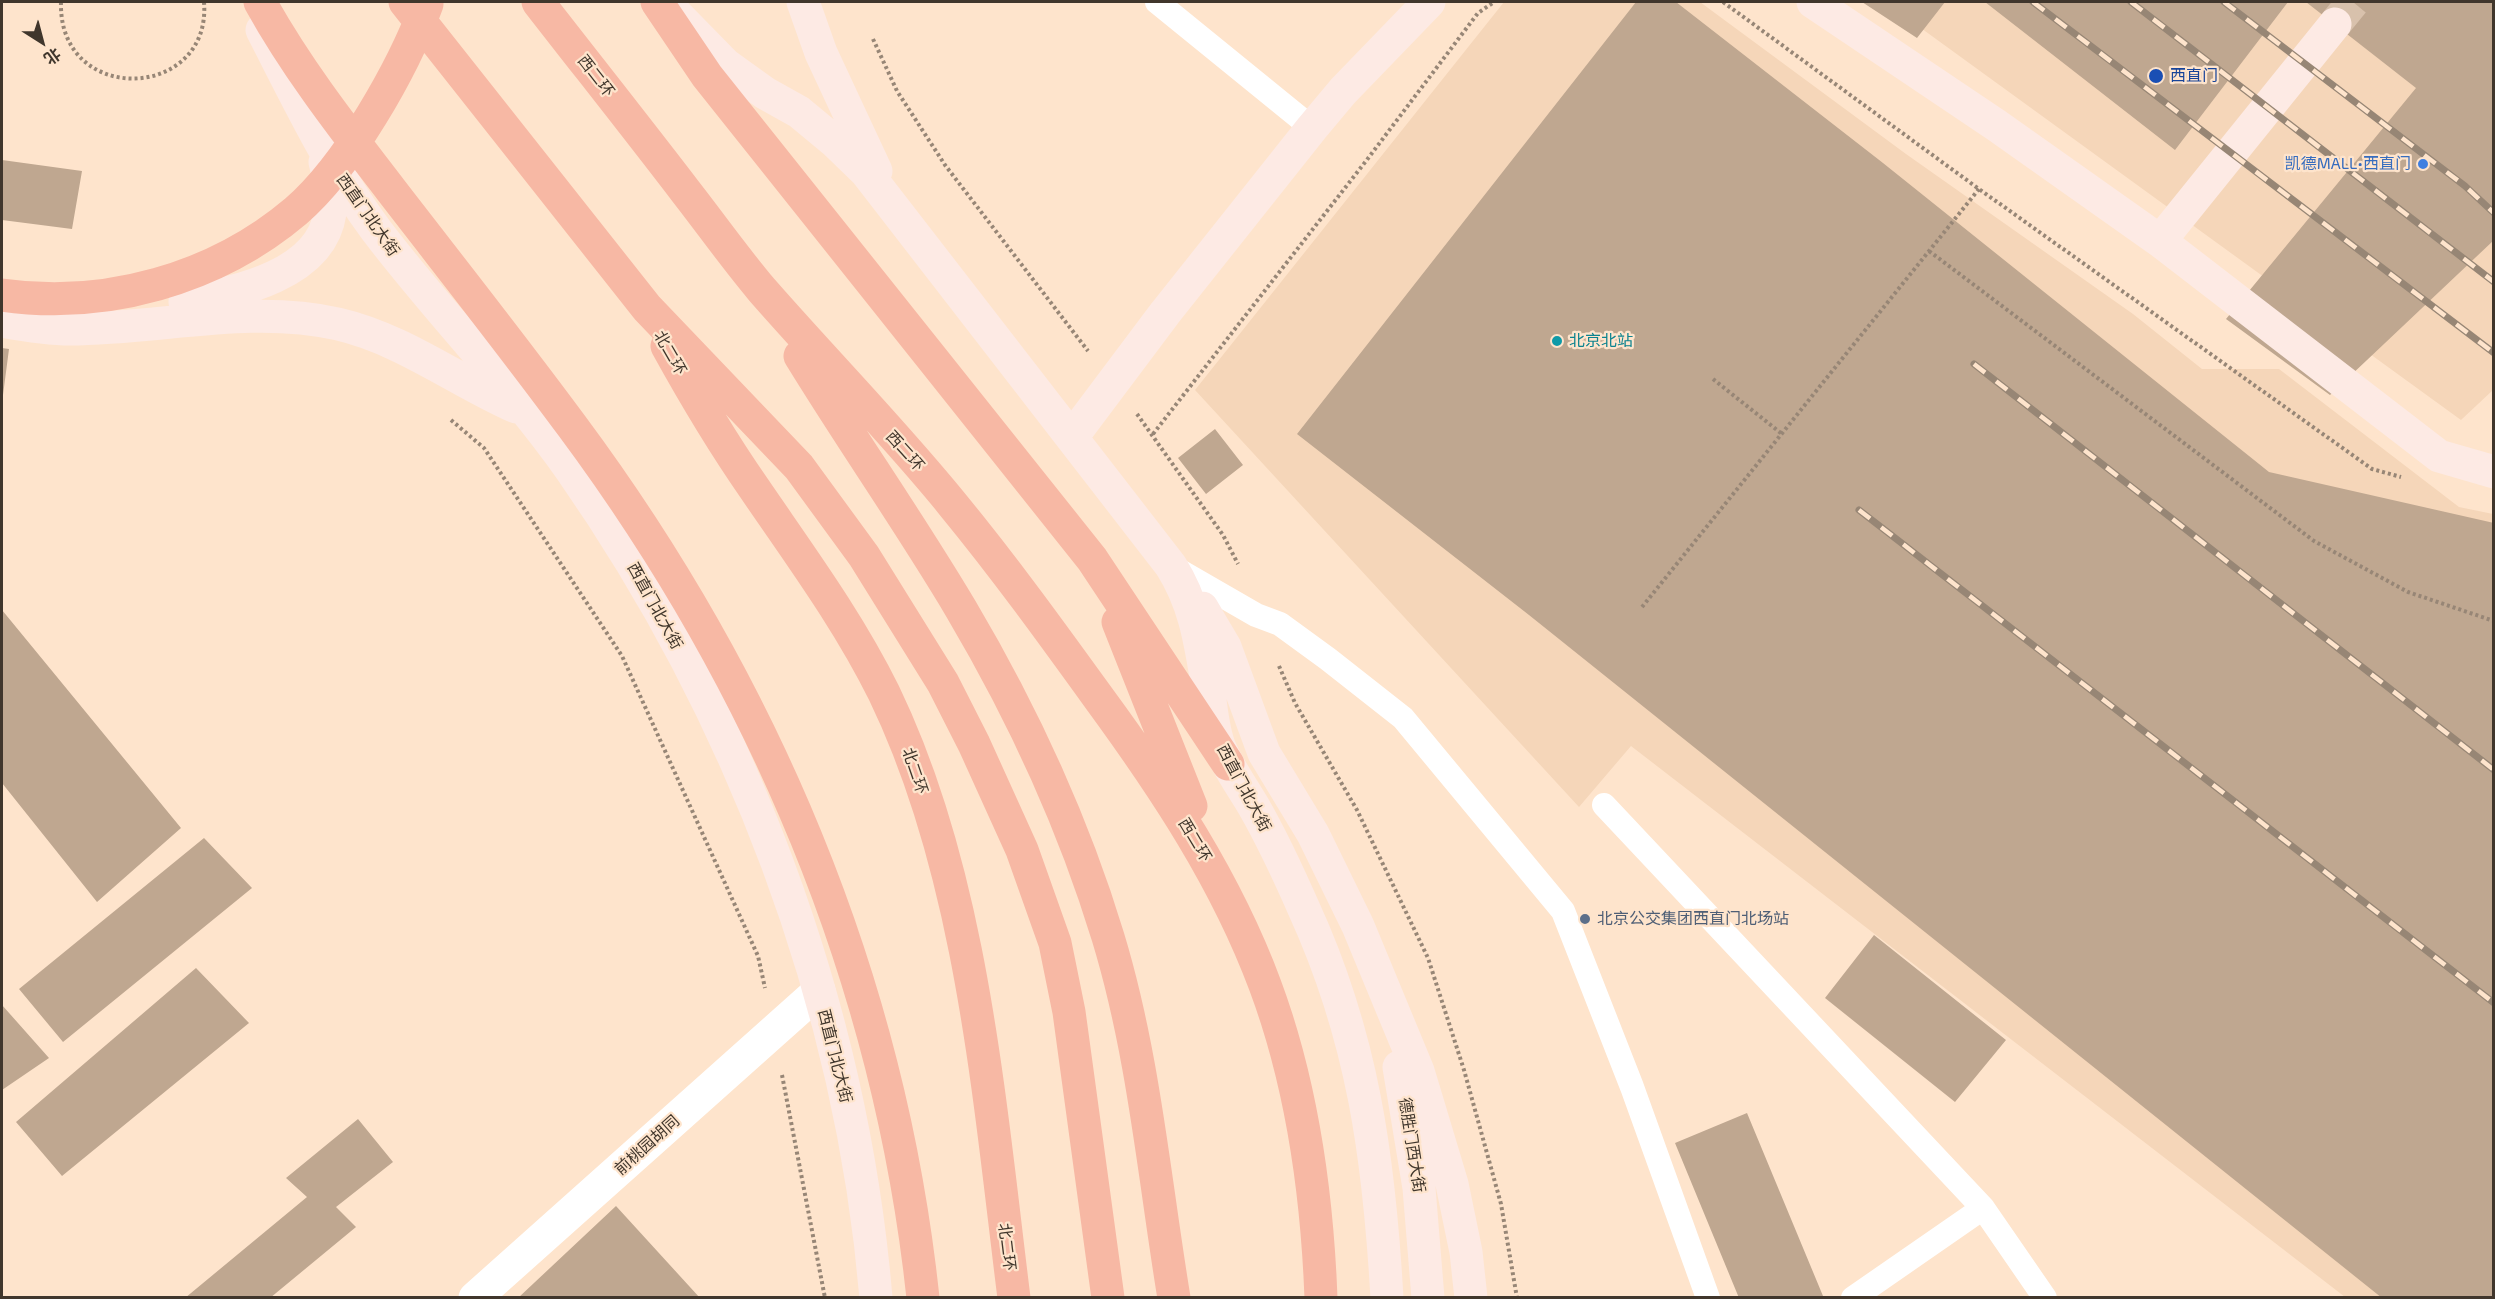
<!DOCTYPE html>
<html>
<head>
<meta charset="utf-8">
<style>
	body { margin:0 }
	#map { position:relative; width:2495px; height:1299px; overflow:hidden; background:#fee4cc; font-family:"Exo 2","Noto Sans SC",sans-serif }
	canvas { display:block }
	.frame { position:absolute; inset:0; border:3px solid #40362c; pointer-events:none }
	.north { position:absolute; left:12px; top:12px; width:60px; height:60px; -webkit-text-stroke:4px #fee4cc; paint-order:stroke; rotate:144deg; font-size:16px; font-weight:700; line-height:24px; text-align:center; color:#40362c }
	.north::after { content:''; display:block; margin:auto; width:21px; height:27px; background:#40362c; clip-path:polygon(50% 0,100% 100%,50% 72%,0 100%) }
</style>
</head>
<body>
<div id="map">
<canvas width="2495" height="1299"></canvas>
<div class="frame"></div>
<div class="north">北</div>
</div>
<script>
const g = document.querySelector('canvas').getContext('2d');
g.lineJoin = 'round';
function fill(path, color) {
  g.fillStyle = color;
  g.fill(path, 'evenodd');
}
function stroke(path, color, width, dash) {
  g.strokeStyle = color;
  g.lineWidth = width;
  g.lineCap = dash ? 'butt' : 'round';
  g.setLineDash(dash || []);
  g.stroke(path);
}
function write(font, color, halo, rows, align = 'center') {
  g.font = font + ' "Exo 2","Noto Sans SC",sans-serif';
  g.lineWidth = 4.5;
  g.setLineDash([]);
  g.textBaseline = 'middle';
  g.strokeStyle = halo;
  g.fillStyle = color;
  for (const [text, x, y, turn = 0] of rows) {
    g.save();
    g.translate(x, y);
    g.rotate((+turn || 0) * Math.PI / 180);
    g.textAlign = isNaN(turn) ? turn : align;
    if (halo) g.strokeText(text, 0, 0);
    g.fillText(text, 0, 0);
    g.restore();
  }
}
fill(new Path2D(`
	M1504,2h196l206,152 227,160 69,55h77l180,138 34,7v783h-148l-714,-551 -52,61 -384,-417z
	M1885,2h608v388l-32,30z`), '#f5d6b9');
fill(new Path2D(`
	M1636,2h40l207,161 386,309 225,51v775h-112l-853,-683 -232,-181z
	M1862,2h83l-28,36z
	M1985,2h303l-113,148z
	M2306,2h188v238l-164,155 -104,-76 190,-231z
	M2,160l80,11 -10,58 -70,-9z
	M2,348l7,1 -6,46 -1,-1z
	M1215,429l28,36 -37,29 -28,-36z
	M2,610l179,218 -84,74 -95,-119z
	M204,838l48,50 -189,154 -44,-53z
	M1874,935l132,105 -51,62 -130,-104z
	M196,968l53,55 -187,153 -46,-54z
	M2,1005l47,53 -47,32z
	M1747,1113l76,183 -4,2h-80l-64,-155z
	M358,1119l35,43 -57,45 20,20 -86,71h-85l122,-101 -21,-19z
	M616,1206l84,92h-182z`), '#bfa790');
stroke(new Path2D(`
	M2335,24l18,-22`), '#d8c1ac', 33, [33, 16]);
stroke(new Path2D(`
	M61,2c-3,105 151,99 143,0
	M1723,2l256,187 393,280 29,8
	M873,39l24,52 48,74 143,186
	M1929,251l385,290 94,51 86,29
	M1713,379l69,55
	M1137,414l86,121 15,29
	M451,420l33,28 138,208 136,300 7,32
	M1153,434l213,-273 112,-148 16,-11
	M1642,607l337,-418
	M1279,666l16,37 62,107 71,148 36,112 37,134 16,94
	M782,1075l43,223`), '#978676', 4, [3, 3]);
stroke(new Path2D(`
	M1157,2l155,126
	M1171,566l85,49 24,9 48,35 75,59 160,193 69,176 76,211
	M1604,805l379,403
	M1853,1298l130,-90 62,90`), '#fff', 24);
stroke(new Path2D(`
	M475,1298l344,-307`), '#fff', 33);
stroke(new Path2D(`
	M803,2l18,51 55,118
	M1813,2l183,123 164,116 279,215 55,16
	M677,15l49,50 39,28 34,19 35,29 32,31 305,394c27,43 30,84 39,134 2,15 4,34 10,48 9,21 23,40 34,59 19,33 35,68 50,102 59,129 75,249 83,389
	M262,30c35,68 68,138 114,200 62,82 135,155 195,240 169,242 280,532 305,828
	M2160,241l175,-217
	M185,302c50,-10 136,-26 145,-89 3,-18 -1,-34 -5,-51
	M2,321c22,4 45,8 68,8 90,0 179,-25 268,-5 65,15 119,57 178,83
	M1072,437l93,-124 147,-185 31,-37 86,-89
	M1202,608l23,39 39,106 49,81 45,92 60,145 34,113 14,68 5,46
	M1399,1067l20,121 9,110`), '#fdeae4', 33);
stroke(new Path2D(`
	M260,2c37,67 85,128 131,188 61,79 122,156 181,236 191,257 317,552 351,872
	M405,2l242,306 152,159 65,89 79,127 31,61 48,106 33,93 14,69 39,286
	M538,2c49,63 99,126 148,190 25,32 49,66 76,98 63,72 131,141 191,215 51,62 98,127 145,192 66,90 128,183 167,288 37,99 52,207 56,313
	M657,2l50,74 385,483 136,205
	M2,295c103,15 214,-16 294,-84 52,-45 107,-142 131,-207
	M667,346c27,49 55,96 87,142 45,66 94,132 130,205 88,182 105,406 130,605
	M800,356c52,85 110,167 161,253 61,103 112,213 147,328 36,118 46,240 66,361
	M1118,622l73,184`), '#f7b8a4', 33);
const rail = new Path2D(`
	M2033,2l461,351
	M2131,2l363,280
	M2224,2l241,184 29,27
	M1974,364l520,406
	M1859,510l635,493`);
stroke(rail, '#978675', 7);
stroke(rail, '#fee4cc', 4.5, [14]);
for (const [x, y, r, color] of [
	[2156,76,8,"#1a4fb4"],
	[2423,164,6,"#3f7fe0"],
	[1557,341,6,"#0f9aa8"],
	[1585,919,6,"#5c6f8a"]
]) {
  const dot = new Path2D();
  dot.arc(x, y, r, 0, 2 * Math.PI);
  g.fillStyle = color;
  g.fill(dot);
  stroke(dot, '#fee4cc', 2);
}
write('16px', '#40362c', '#fee4cc', [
	["西二环",596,76,52],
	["西直门北大街",368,215,55],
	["北二环",670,353,60],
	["西二环",905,451,48],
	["西直门北大街",655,606,61],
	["北二环",915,771,71],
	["西直门北大街",1244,788,62],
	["西二环",1195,840,59],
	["西直门北大街",835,1056,76],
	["前桃园胡同",647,1145,-42],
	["德胜门西大街",1412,1145,81],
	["北二环",1007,1247,83]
]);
write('16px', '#164399', '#fee4cc', [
	["西直门",2170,76]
], 'left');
write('16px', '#366cbe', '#fee4cc', [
	["凯德MALL•西直门",2411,164]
], 'right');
write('16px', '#0d838f', '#fee4cc', [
	["北京北站",1569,341]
], 'left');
write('16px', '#4e5e75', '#fee4cc', [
	["北京公交集团西直门北场站",1597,919]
], 'left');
</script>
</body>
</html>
